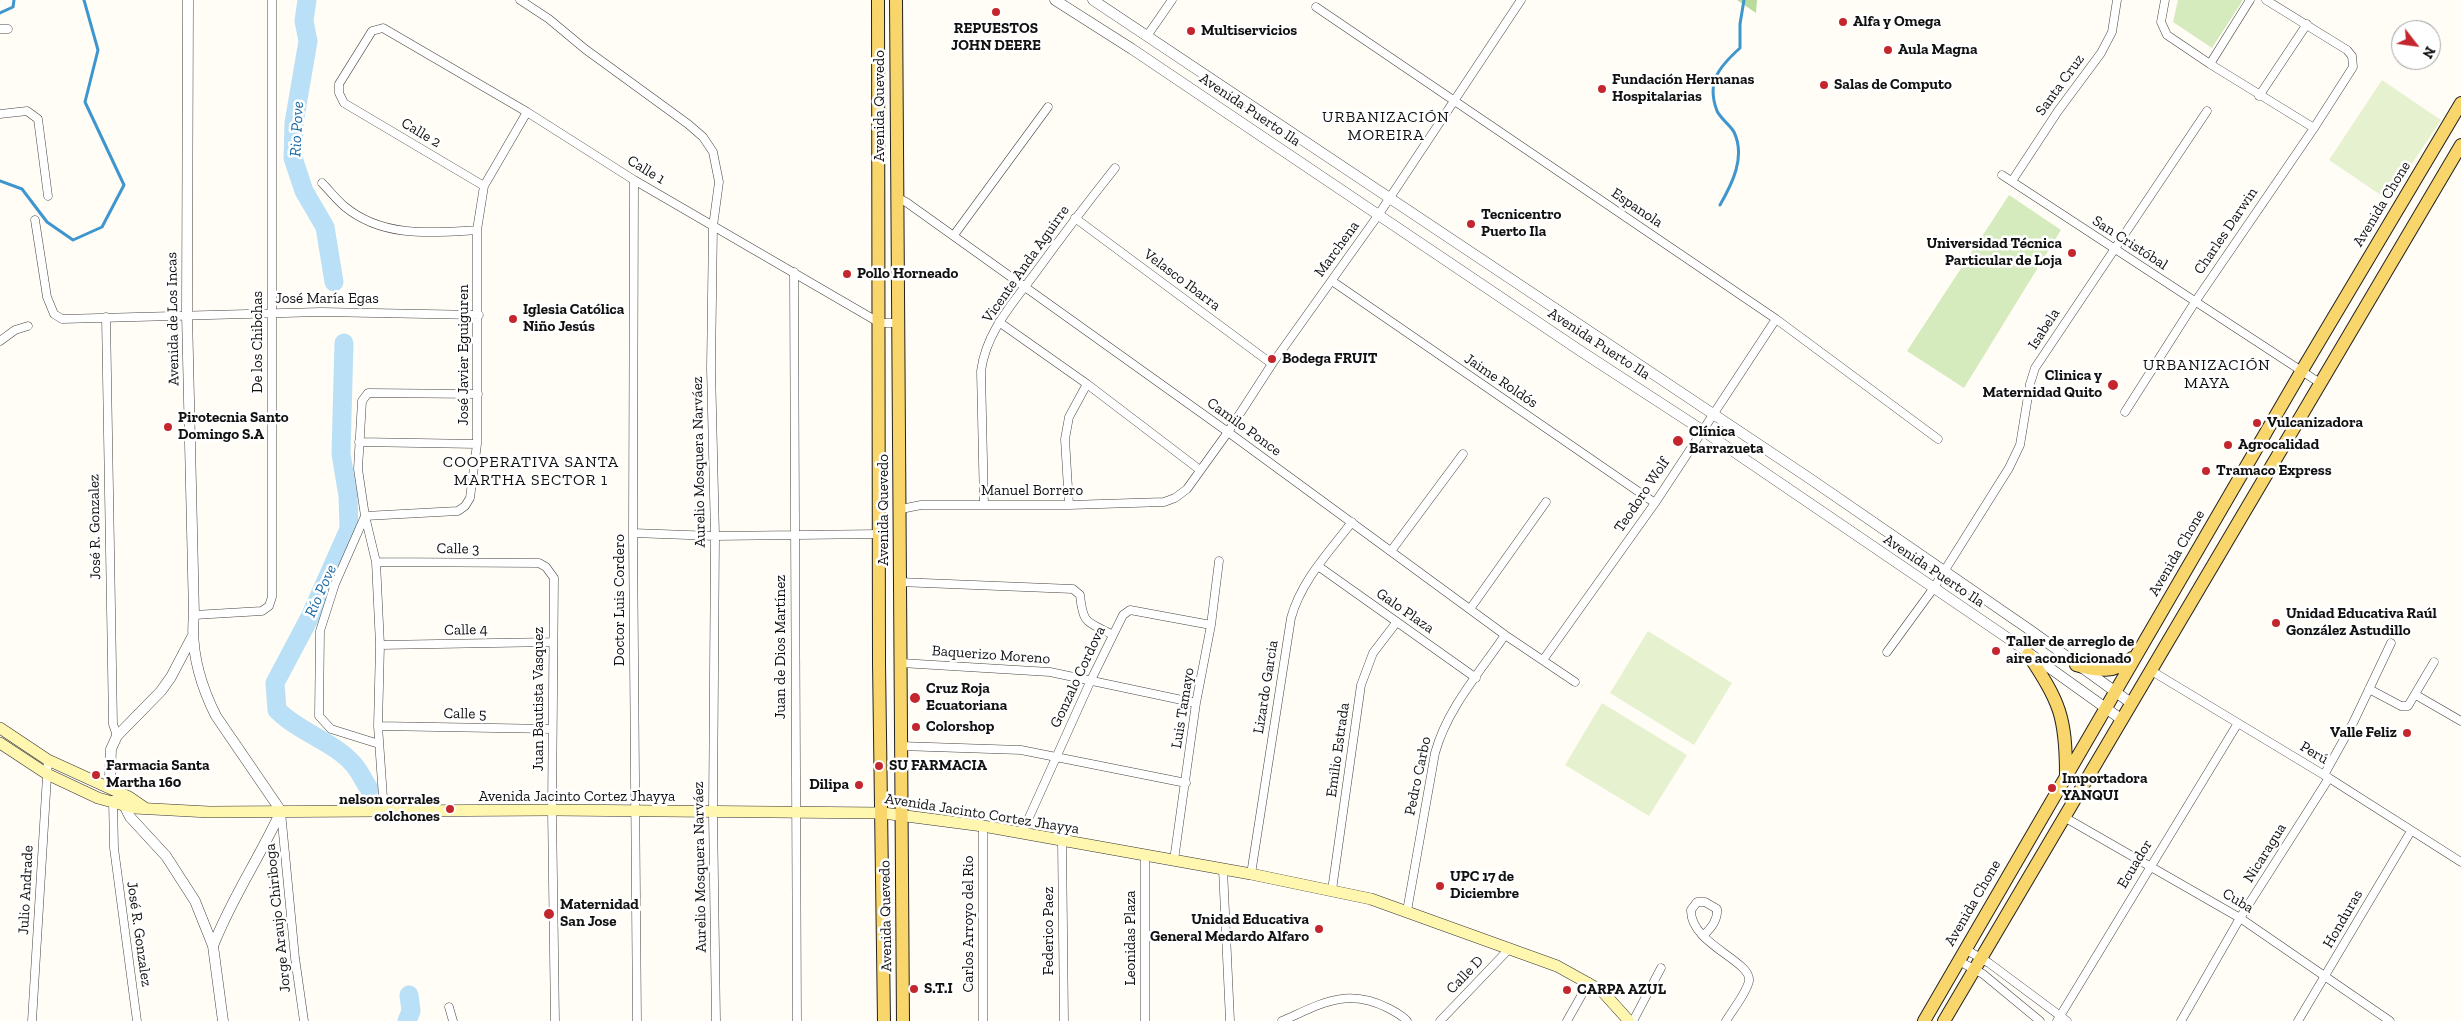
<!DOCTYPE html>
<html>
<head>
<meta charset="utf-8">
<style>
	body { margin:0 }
	#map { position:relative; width:2461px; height:1021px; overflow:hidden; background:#fffdf5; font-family:"Zilla Slab",serif }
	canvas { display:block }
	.north { position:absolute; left:2391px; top:20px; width:50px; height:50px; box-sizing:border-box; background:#fff; border:1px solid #a0a0a0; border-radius:50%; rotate:120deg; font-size:14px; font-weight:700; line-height:20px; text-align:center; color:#111 }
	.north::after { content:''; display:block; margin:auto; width:18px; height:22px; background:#c4262e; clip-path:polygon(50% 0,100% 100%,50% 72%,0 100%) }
</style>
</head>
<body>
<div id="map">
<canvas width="2461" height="1021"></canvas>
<div class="north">N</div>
</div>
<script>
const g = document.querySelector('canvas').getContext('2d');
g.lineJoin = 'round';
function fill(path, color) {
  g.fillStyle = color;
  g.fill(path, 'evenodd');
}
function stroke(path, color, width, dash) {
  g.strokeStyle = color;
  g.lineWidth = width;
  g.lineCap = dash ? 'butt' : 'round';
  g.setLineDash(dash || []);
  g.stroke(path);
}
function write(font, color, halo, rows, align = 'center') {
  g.font = font + ' "Zilla Slab",serif';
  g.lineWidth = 5;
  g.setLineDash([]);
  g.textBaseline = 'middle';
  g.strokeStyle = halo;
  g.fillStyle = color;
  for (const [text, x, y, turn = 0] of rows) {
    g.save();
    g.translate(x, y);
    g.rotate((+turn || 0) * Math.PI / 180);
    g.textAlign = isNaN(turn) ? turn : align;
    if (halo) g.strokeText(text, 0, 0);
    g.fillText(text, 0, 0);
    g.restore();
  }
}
fill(new Path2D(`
	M2178,0h65l-31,48 -39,-26z
	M2009,195l52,35 -97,158 -57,-37z`), '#d5ebbd');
fill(new Path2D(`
	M1737,0h20l-1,13z`), '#b9dc9c');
fill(new Path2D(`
	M2382,80l59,40 -53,80 -59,-40z
	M1648,631l84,52 -38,62 -84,-52z
	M1602,703l85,52 -38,61 -84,-51z`), '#e6f2cf');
stroke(new Path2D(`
	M0,13l13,-6 1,-7
	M0,181l22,8 25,33 26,18 29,-13 22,-42 -39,-83 13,-52 -14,-50
	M1720,205c12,-21 26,-48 14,-73 -4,-7 -13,-13 -17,-21 -11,-29 2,-44 23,-63v-24l4,-24`), '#3f96cf', 3);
stroke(new Path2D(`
	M307,0l-3,21 4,20 -14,82 -1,35 11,33 21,36 9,55
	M344,343l-3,111 7,42 1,33 -39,88 -35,66 2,27c23,23 58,32 77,55 6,7 10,16 15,24
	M407,1021l4,-10 -2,-16`), '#b9e0f7', 19);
const minor = new Path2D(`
	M520,0l29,19 36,30 103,75 15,13 10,15 6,30 -6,44 -2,142 4,168 -2,276 3,209
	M2165,0l-4,22 6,13 43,29 40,-64
	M1316,7l460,312 162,120
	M0,29h8
	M1147,36l25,-36
	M2210,64l104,64
	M2259,96l48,-72
	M0,114l27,-3 11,8 10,77
	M2002,175l318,208
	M634,180l-1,353 4,488
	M2012,181l46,-70 43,-58 11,-21 5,-32
	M322,183c7,7 14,16 22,23 38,32 87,27 133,24
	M484,186l-140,-83 -5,-10v-9l33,-53 11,-3 144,84 107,68 246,143h19
	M896,197l10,5 322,230 277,203 70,47
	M1075,218l197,146
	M35,220l12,77 7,17 8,5 259,-7 158,3
	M954,235l94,-128
	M794,272l3,749
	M1332,281l323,222
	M106,317l7,407 4,12
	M999,322l88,62 113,86
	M0,341l15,-11 13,-4
	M2125,412l70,-110 119,-174 39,-61 -1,-11 -5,-6 -81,-50
	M359,442l118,2
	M984,505l-3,-134c5,-39 32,-68 55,-99 26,-36 52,-70 79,-104
	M1069,505l-4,-66 4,-22 18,-33
	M901,509l20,-4h148l95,-3 11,-4 12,-9 41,-57 44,-68 107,-150 142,-214
	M633,533l82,3 165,-2
	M1391,551l72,-97
	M376,562l163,1 7,4 8,11 -2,232 3,211
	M1318,566l158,112
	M899,582l174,7 7,6c3,30 7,26 33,40
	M1470,609l76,-107
	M194,615l68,-4 7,-5 3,-9v-597
	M380,645l172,-3
	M1887,652l46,-63 76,-121 11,-23 10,-61 5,-16 172,-257
	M1543,660l112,-157 121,-184
	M901,663l149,9 146,31
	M2150,670l179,108 132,84
	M2369,689l32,17h7l26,-44
	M2416,695l45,26
	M378,726l174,3
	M379,744l-48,-15 -12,-13 1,-85 15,-47 30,-68 93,-5 7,-5 5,-8 7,-54v-214l7,-44 43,-74
	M900,746l121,4 165,33
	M2324,775l29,-52 38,-80
	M113,800l1,48 23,173
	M281,812l14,146 9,63
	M384,812l-6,-86 2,-81 -4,-83 -11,-46 -7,-47 4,-68 6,-8 110,1
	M2064,817l176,101 150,103
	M983,826v195
	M1022,833l69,-153 32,-65 7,-5 81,15
	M1062,840l2,181
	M1174,860l22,-157 15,-78 8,-64
	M1223,869l7,152
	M1251,874l40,-256c10,-37 38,-66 61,-96
	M1332,890l29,-205 12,-32 23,-30
	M1407,911l28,-158c12,-44 45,-81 70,-118
	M1704,935c7,-7 14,-15 13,-26l-12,-7h-8l-6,8c-1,34 61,51 58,71 -3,13 -16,28 -23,40
	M1965,949l24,14 78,58
	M1959,961l24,13 57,47
	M449,1007l4,14
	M32,1021l16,-261
	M1145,1021v-166
	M1282,1021c39,-17 64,-34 106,-13 7,4 14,7 19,13
	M1440,1021l70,-73
	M1567,1021l22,-39
	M1633,1021l28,-53
	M2057,1021l181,-298
	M2181,1021l59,-103 89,-140
	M2298,1021l113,-190`);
const tertiary = new Path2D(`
	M188,0l-1,314 7,301c-4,36 6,69 22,101l65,95c-21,46 -50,88 -68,135
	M1055,0l77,49 447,301 123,80 310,211 109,78
	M1093,0l716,478 221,152 101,73
	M192,637l-21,40 -10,14 -44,45 -6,13 -1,28 20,40 36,39 29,45 18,45 10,75`);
const secondary = new Path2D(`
	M0,728l48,32 81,37 16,11
	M0,743l47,31 51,24 36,10 75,4 343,-2 331,3 100,13 268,48 120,25 186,67 45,25 27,30`);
const primary = new Path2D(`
	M878,0l1,663 5,358
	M896,0l7,1021
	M2028,654c32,49 38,62 38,121
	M2076,665c20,6 40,9 56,-7
	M1924,1021l377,-649 160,-269
	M1944,1021l517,-876`);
stroke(minor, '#444', 9);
stroke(tertiary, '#444', 11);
stroke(secondary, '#333', 12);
stroke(primary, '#222', 14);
stroke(minor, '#fff', 8);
stroke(tertiary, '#fff', 10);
stroke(secondary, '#fff6b0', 11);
stroke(primary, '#f9d66b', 12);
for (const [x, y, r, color] of [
	[996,12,5,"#c4262e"],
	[1843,22,5,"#c4262e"],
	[1191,31,5,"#c4262e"],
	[1888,50,5,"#c4262e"],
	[1824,85,5,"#c4262e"],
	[1602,89,5,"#c4262e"],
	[1471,224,5,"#c4262e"],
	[2072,253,5,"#c4262e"],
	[847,274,5,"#c4262e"],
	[513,319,5,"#c4262e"],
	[1272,359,5,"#c4262e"],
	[2113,385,6,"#c4262e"],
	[2257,423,5,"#c4262e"],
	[168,427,5,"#c4262e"],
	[1678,441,6,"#c4262e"],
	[2228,445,5,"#c4262e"],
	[2206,471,5,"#c4262e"],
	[2276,623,5,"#c4262e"],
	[1996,651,5,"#c4262e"],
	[915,698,6,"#c4262e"],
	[916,727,5,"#c4262e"],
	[2407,733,5,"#c4262e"],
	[879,766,5,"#c4262e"],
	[96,775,5,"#c4262e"],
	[859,785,5,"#c4262e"],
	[2052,788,5,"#c4262e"],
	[450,809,5,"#c4262e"],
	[1440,886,5,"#c4262e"],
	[549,914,6,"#c4262e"],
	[1319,929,5,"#c4262e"],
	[914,989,5,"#c4262e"],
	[1567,990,5,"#c4262e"]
]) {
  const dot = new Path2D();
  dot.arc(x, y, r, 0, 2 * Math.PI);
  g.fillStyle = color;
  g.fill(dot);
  stroke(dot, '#fff', 2);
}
write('bold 15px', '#111', '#fff', [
	["Alfa y Omega",1853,22],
	["REPUESTOS",996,29,"center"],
	["JOHN DEERE",996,46,"center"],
	["Multiservicios",1201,31],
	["Aula Magna",1898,50],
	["Fundación Hermanas",1612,80],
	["Hospitalarias",1612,97],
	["Salas de Computo",1834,85],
	["Tecnicentro",1481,215],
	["Puerto Ila",1481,232],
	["Universidad Técnica",2062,244,"right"],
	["Particular de Loja",2062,261,"right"],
	["Pollo Horneado",857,274],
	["Iglesia Católica",523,310],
	["Niño Jesús",523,327],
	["Bodega FRUIT",1282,359],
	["Clinica y",2102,376,"right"],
	["Maternidad Quito",2102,393,"right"],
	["Pirotecnia Santo",178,418],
	["Domingo S.A",178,435],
	["Vulcanizadora",2267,423],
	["Clínica",1689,432],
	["Barrazueta",1689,449],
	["Agrocalidad",2238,445],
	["Tramaco Express",2216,471],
	["Unidad Educativa Raúl",2286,614],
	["González Astudillo",2286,631],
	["Taller de arreglo de",2006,642],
	["aire acondicionado",2006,659],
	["Cruz Roja",926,689],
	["Ecuatoriana",926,706],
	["Colorshop",926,727],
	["Valle Feliz",2397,733,"right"],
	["Farmacia Santa",106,766],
	["Martha 160",106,783],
	["SU FARMACIA",889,766],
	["Importadora",2062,779],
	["YANQUI",2062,796],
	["Dilipa",849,785,"right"],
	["nelson corrales",440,800,"right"],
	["colchones",440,817,"right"],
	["UPC 17 de",1450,877],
	["Diciembre",1450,894],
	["Maternidad",560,905],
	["San Jose",560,922],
	["Unidad Educativa",1309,920,"right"],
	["General Medardo Alfaro",1309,937,"right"],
	["S.T.I",924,989],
	["CARPA AZUL",1577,990]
], 'left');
write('15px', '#111', '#fff', [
	["Santa Cruz",2060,85,-54],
	["Avenida Quevedo",880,106,-90],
	["Avenida Puerto Ila",1250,110,34],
	["Calle 2",421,133,31],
	["Calle 1",646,170,31],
	["Avenida Chone",2382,204,-59],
	["Espanola",1637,208,34],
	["Charles Darwin",2226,231,-56],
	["San Cristóbal",2130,243,33],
	["Marchena",1337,249,-54],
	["Vicente Anda Aguirre",1026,264,-55],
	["Velasco Ibarra",1182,280,37],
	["José María Egas",327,299],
	["Avenida de Los Incas",173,319,-91],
	["Isabela",2044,329,-57],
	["De los Chibchas",258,342,-90],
	["Avenida Puerto Ila",1599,344,33],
	["José Javier Eguiguren",464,355,-90],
	["Jaime Roldós",1501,381,34],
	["Camilo Ponce",1244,427,36],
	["Aurelio Mosquera Narváez",699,462,-91],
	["Manuel Borrero",1032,491],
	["Teodoro Wolf",1642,495,-56],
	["Avenida Quevedo",884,510,-90],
	["José R. Gonzalez",95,527,-91],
	["Calle 3",458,549,1],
	["Avenida Chone",2177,553,-60],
	["Avenida Puerto Ila",1934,571,34],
	["Doctor Luis Cordero",620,600,-90],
	["Galo Plaza",1405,611,35],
	["Calle 4",466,630,-1],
	["Juan de Dios Martínez",781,647,-90],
	["Baquerizo Moreno",991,655,4],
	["Gonzalo Cordova",1078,677,-65],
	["Lizardo Garcia",1266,687,-81],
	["Juan Bautista Vasquez",539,699,-90],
	["Luis Tamayo",1183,708,-81],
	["Calle 5",465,714,1],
	["Emilio Estrada",1338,750,-82],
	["Perú",2314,753,31],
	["Pedro Carbo",1418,776,-78],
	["Avenida Jacinto Cortez Jhayya",577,797],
	["Avenida Jacinto Cortez Jhayya",982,814,9],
	["Nicaragua",2265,853,-58],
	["Ecuador",2135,864,-59],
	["Aurelio Mosquera Narváez",700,867,-91],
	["Julio Andrade",26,890,-87],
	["Cuba",2238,901,31],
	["Avenida Chone",1973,903,-60],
	["Avenida Quevedo",886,916,-91],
	["Jorge Araujo Chiriboga",278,918,-96],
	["Honduras",2343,919,-60],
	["Carlos Arroyo del Rio",969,924,-90],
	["Federico Paez",1049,931,-90],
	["José R. Gonzalez",139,934,82],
	["Leonidas Plaza",1131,938,-90],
	["Calle D",1465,975,-46]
]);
g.letterSpacing = '1px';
write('16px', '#111', '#fff', [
	["URBANIZACIÓN",1386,117],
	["MOREIRA",1386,135],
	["URBANIZACIÓN",2207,365],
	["MAYA",2207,383],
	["COOPERATIVA SANTA",531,462],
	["MARTHA SECTOR 1",531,480]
]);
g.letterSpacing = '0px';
write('italic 16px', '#1768a6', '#fff', [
	["Rio Pove",297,129,-87],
	["Río Pove",321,591,-66]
]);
</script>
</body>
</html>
